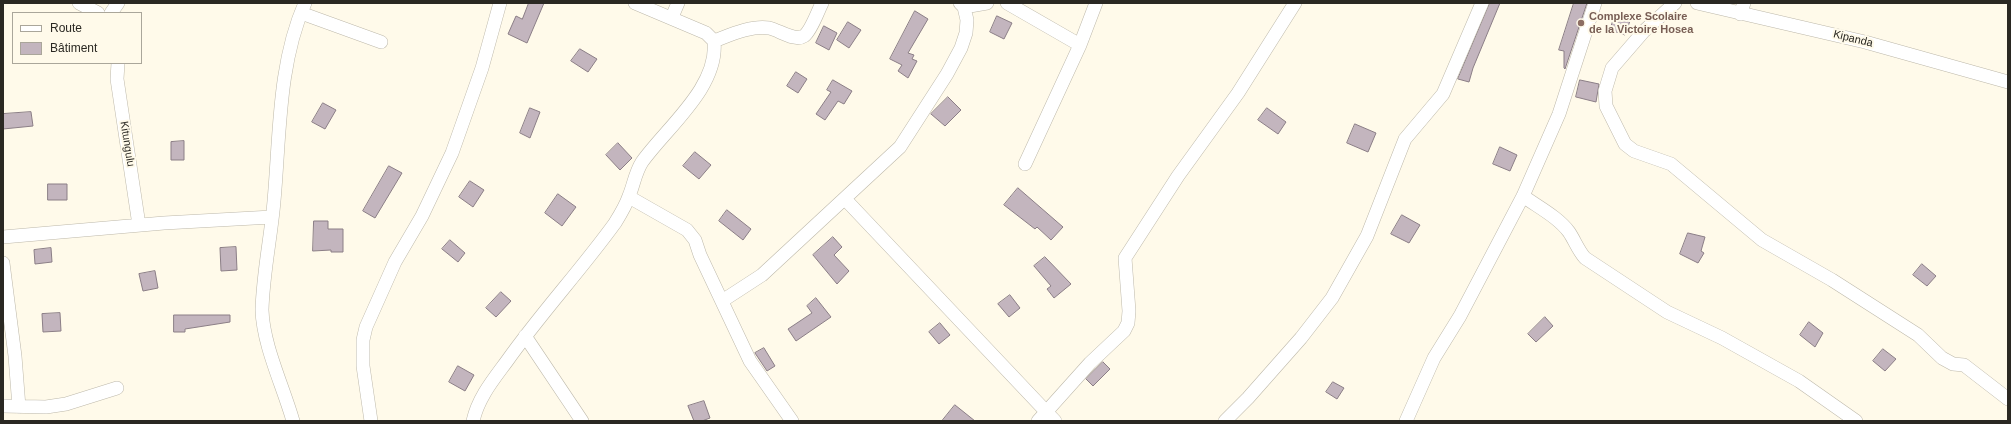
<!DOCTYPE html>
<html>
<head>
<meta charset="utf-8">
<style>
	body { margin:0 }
	#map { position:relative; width:2011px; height:424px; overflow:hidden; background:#fffaea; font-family:Arial,sans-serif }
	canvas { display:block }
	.frame { position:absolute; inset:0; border:4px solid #2a2822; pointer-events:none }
	.legend { position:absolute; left:12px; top:12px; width:130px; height:52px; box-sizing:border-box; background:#fffaea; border:1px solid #aaa69a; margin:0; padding:5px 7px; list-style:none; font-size:12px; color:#2a2822 }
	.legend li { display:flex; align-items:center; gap:8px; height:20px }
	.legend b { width:20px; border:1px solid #aaa69a }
</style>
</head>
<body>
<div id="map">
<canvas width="2011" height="424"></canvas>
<div class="frame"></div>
<ul class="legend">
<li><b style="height:5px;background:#fff"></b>Route</li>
<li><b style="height:11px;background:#c3b5be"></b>Bâtiment</li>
</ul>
</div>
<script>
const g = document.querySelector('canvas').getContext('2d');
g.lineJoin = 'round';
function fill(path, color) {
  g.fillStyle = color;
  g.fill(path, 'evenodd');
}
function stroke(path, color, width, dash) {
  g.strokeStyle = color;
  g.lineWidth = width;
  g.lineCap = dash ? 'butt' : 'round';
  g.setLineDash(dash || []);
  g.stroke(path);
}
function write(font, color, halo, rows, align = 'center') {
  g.font = font + ' Arial,sans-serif';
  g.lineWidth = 4;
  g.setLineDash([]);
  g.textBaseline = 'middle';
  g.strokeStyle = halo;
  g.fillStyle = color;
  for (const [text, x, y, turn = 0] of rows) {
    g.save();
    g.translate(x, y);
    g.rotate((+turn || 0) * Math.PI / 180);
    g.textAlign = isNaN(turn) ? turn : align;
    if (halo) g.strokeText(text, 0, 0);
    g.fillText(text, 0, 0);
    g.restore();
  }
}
const building = new Path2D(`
	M529,3h15l-17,40 -19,-9 8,-18 6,3z
	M1490,3h10l-27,65 -4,14 -11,-3z
	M1574,3h13l-22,66 -1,-1v-17l-5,-1z
	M915,11l13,8 -20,34 6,2 -2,4 5,2 -9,17 -10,-7 4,-6 -12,-6z
	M1616,13l15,5 -6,17 -15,-5z
	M997,16l15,7 -8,16 -14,-7z
	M848,22l13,8 -12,18 -12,-8z
	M824,26l13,7 -8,17 -13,-7z
	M580,49l17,10 -9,13 -17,-11z
	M796,72l11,7 -9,14 -11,-7z
	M833,80l19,11 -8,13 -6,-3 -13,19 -9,-6 15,-22 -4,-2z
	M1580,80l19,4 -3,18 -20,-5z
	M948,97l13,13 -16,16 -14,-12z
	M323,103l13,7 -11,19 -13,-7z
	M530,108l10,4 -10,26 -10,-5z
	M1267,108l19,14 -8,12 -20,-14z
	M31,112l2,14 -30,3v-15z
	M1355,124l21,9 -8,19 -21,-9z
	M184,141v19h-13v-18z
	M618,143l14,15 -12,12 -14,-15z
	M1500,147l17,8 -7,16 -17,-7z
	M695,152l16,13 -12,14 -16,-13z
	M389,166l13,7 -27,45 -12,-7z
	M470,181l14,9 -11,17 -14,-10z
	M48,184h19v16h-19z
	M1018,188l45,39 -12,13 -14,-13 -2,2 -31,-24z
	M558,194l18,13 -14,19 -17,-13z
	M727,210l24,19 -8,11 -24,-19z
	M1402,215l18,10 -11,18 -18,-9z
	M314,221h14v8h15v23h-12v-2l-18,1z
	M1688,233l17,4 -4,14 3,2 -6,10 -18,-9z
	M833,237l9,10 -8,8 15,16 -12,13 -24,-29z
	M450,240l15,13 -7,9 -16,-13z
	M236,247l1,23 -16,1 -1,-23z
	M51,248l1,14 -17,2 -1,-14z
	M1045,257l26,27 -17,14 -7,-9 4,-3 -17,-20z
	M1922,264l14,12 -9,10 -14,-11z
	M155,271l3,17 -15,3 -4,-17z
	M501,292l10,9 -15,16 -10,-9z
	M1010,295l10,13 -11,9 -11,-13z
	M816,298l15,19 -35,24 -8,-12 24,-16 -5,-7z
	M60,313l1,18 -18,1 -1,-18z
	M174,315h56v7l-45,7v3h-11z
	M1545,317l8,9 -17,16 -8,-8z
	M1809,322l14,11 -8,14 -15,-12z
	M940,323l10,12 -11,9 -10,-12z
	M764,348l11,18 -8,5 -12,-18z
	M1883,349l13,10 -11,12 -12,-10z
	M1103,362l7,7 -17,17 -7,-7z
	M458,366l16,9 -9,16 -16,-9z
	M1333,382l11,6 -7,11 -11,-7z
	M704,401l6,17 -8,3h-8l-6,-15z
	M955,405l20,16h-33z`);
fill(building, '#c3b5be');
stroke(building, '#8b7e86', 1);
const minor = new Path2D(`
	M79,3l19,10
	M960,3l4,4 23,-4
	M1007,3l73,42
	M1675,3l-31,28 -32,37 -7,23 1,15 19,38 9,7 37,13 91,76 70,40 86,55 24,23 11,6 11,1 44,34
	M1697,3l168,39 143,40
	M111,13l7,-10
	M301,13l80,29
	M1740,14l4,-11
	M672,17l6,-14
	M714,41c16,-6 38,-16 55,-13 10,2 26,14 35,8 7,-5 14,-25 18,-33
	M118,63l-1,16 22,146
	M1025,164l55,-119 16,-42
	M1523,196c15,11 35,21 46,36 6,9 9,18 16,26l82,54 55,26 77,43 57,40
	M629,197l58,33 8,10 5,15 50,106 42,60
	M845,199l210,222
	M3,237l161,-14 108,-6
	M3,263l12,93 4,51
	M722,301l40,-26 138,-128 47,-73 14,-26 5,-15 1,-13 -3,-13
	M525,336l57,85
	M3,406l43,1 20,-3 51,-16
	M293,421c-10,-35 -30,-76 -31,-111 1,-37 9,-73 12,-109 6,-66 4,-137 31,-198
	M371,421l-8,-55v-26l3,-13 29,-65 27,-46 30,-63 30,-85 18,-65
	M473,421c5,-23 20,-41 34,-60 34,-48 74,-91 108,-138 5,-8 11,-18 14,-27 5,-12 6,-23 13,-34 25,-35 77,-75 72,-121l-8,-8 -71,-30
	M1038,421l52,-58 34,-32 4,-8 1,-12 -4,-53 53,-82 60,-83 57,-90
	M1225,421l23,-23 53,-60 31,-40 35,-62 38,-97 38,-45 39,-91
	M1406,421l28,-63 26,-42 63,-120 36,-82 36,-111`);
stroke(minor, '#bdb8aa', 14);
stroke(minor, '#fff', 13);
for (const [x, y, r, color] of [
	[1581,23,4,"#8d6e63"]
]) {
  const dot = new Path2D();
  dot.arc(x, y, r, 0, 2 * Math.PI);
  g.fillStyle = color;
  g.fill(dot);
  stroke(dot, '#fffaea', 1.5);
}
write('bold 11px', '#785e54', '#fffaea', [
	["Complexe Scolaire",1589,17],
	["de la Victoire Hosea",1589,30]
], 'left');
write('11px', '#2a2822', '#fffaea', [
	["Kipanda",1853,39,14],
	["Kitungulu",127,144,81]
]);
</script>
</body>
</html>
